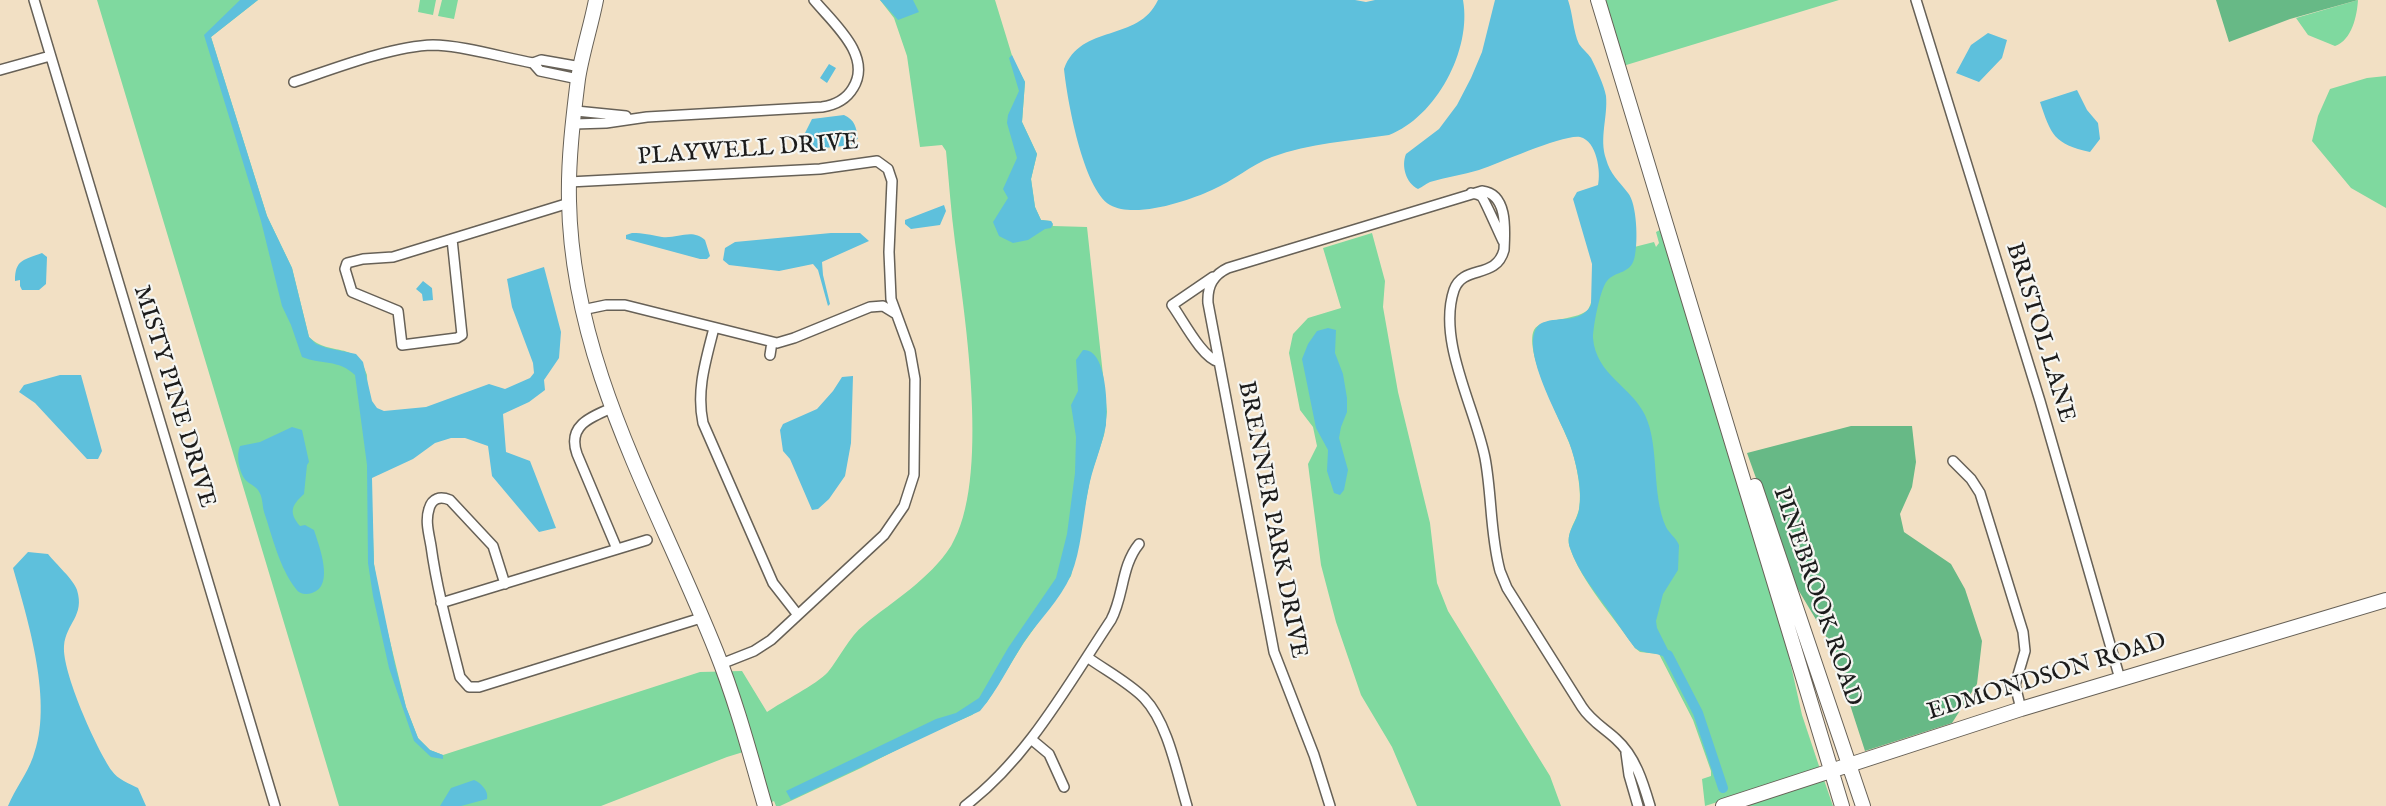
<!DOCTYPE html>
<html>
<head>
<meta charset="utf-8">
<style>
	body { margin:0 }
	canvas { display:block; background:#f2e0c4 }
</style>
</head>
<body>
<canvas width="2386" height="806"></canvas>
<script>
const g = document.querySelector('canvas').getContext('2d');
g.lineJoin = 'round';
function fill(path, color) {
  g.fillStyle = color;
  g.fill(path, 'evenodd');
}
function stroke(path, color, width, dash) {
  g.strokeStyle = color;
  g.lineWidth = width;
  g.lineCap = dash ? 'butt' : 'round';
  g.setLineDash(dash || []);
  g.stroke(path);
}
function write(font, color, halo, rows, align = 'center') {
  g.font = font + ' "IM FELL English",serif';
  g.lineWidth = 4.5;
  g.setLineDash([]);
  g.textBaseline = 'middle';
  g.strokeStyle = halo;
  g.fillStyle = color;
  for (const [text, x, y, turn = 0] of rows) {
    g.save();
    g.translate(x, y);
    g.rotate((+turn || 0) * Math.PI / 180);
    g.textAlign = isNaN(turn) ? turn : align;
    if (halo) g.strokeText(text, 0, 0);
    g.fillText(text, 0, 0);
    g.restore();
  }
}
fill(new Path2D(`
	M97,0h161l-47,37 56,179 25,52 17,69c22,21 47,2 58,38l7,189 5,32 27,111 12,31 12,12 13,5 257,-83 42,-1 25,41c16,-11 49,-27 61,-40 12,-15 21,-35 36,-47 30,-25 65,-45 87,-79 40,-65 14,-228 4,-304 -4,-30 -6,-60 -9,-91l-4,-6 -22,2 -13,-91 -13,-38 -14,-18h115l19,62 11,20 -3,40 15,32 -6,25 4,28 6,13 10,1 2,5 34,1 20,185 -3,23 -13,40 -20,101 -48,68 -36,58 -15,13 -44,19 -67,34 -81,38h-4l-2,-5 -4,2 -17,-54 -26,8 -126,49h-262z
	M420,0h16l-3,15 -15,-3z
	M442,0h16l-4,19 -16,-3z
	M1603,0h236l-216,66z
	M2358,0c-1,16 -6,40 -23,46l-27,-11 -12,-17z
	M2386,76v132l-35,-20 -39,-47 6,-25 12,-27 37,-11z
	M1662,229l122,405 18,81 18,54 -115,37 -3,-27 9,-3v-5l-18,-51 -34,-66 -19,-2 -5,-4c-20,-29 -54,-67 -65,-100 -5,-15 6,-25 9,-39 3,-17 -2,-42 -7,-59 -8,-25 -49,-97 -38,-120 7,-13 39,-8 54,-20 8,-14 7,-37 3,-52l63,-16 2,5 3,-4 -3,-11z
	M1372,233l13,48 -2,26 15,85 32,131 7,60 11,28 102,165 11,30h-144l-25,-59 -31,-52 -25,-73 -15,-57 -13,-101 9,-18 -4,-19 -13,-17 -11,-57 4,-19 15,-16 33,-10 -18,-60z
	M1824,780l9,26h-92z`), '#7fd99f');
fill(new Path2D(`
	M2216,0h142l-68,19 -61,23z
	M1851,426h61l4,36 -4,25 -12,27 4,18 47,32 14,25 17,52 -5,43 -25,39 -87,28 -35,-108 -37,-62 -46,-128z`), '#67b986');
fill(new Path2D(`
	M240,0h18l-47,37 56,179 25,52 17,69 7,7 11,4 29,6 7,8 9,39 5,7 7,3 42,-4 63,-23 16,5 25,-11 4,-5 -1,-10 -21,-56 -5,-28 37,-12 17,65 -2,26 -15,22 1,10 -16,12 -26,12 3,38 24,9 26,67 -17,4 -47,-56 -4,-30 -23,-8h-14l-16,5 -22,16 -41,19 2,86 21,101 11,42 12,31 12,12 13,5v4l-12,-2 -17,-16 -25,-73 -16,-72 -5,-33 -1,-98 -12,-90c-17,-16 -33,-10 -53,-18l-11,-32 -9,-19 -21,-85 -57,-186z
	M880,0h33l6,12 -21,8z
	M1158,0h197l11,2 9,-2h88c9,50 -27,117 -74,135 -39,6 -79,8 -117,22 -21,8 -39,24 -60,33 -24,11 -77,29 -102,15 -27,-16 -43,-106 -46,-136 17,-46 74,-26 94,-69z
	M1495,0h73c5,14 5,31 11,44 3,5 9,9 12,14 5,10 13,27 15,38 2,21 -7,42 0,63 4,15 13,22 22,34 9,11 10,48 7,62 -3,20 -19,15 -28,26 -7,8 -14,46 -14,57 3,37 38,48 52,77 15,32 6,78 21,112 3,6 10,11 13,18l-1,25 -15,24 -7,27 1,7 13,26 -5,3c-10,-5 -22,-3 -30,-9 -9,-11 -16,-23 -24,-34 -14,-20 -33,-42 -41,-66 -5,-15 6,-24 9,-38 4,-21 -3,-48 -10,-68 -9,-24 -53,-98 -29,-118 16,-9 40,1 51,-19l1,-41 -19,-65 4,-7 21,-7c3,-13 -1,-44 -18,-48 -16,-3 -80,26 -101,33 -16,5 -33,7 -49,12 -5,2 -7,5 -12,7 -12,-6 -17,-23 -12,-35l33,-25 18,-24 14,-27 11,-26z
	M1988,33l19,7 -5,18 -23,24 -23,-9 15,-28z
	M1012,55l13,27 -3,40 15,32 -6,25 4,28 6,13 10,1 2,3 -2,4 -6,1 -17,11 -15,3 -14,-7 -6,-14 15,-24 -5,-9 14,-31 -10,-35 1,-8 11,-24 -10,-33z
	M829,64l7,4 -9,15 -7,-5z
	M2077,90l10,20 11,13 2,16 -10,13c-36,-8 -39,-17 -50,-50z
	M844,115c11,5 12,12 14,23l-5,7 -39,4 -8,-1 -2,-13 8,-16z
	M944,205l2,6 -6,14 -29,4 -6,-5v-4z
	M632,233c11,0 19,2 30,4 15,2 30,-9 43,3l5,16 -3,3h-7l-74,-20v-4z
	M831,233h29l9,8 -47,21 1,13 7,29 -2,2 -10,-36 -5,-6 -34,7 -50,-6 -6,-5 2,-12 10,-6z
	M42,253l5,4 -1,27 -7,6h-17l-2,-4v-6l-5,1c0,-22 9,-21 27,-28z
	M423,281l9,7 1,12 -10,1 -1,-7 -6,-5z
	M1328,328l8,2 -1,23 8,21 4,24v14l-6,15 -2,11 9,32 -4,20 -4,5 -6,-2 -7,-22 1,-21 -12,-22 -14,-69 6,-15 9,-13z
	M1083,350c24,-2 25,58 23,75 -4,22 -14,43 -18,66 -5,26 -7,60 -17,84 -11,25 -32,45 -47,67 -15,23 -26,48 -44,69l-189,89 -5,-9 150,-72 20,-6 23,-15 29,-50 48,-70 11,-44 8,-61 1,-36 -5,-32 7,-14 -2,-31z
	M60,375h21l21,76 -4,8h-11l-52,-56 -16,-11 5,-7z
	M853,376l-2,67 -6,33 -16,23 -11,10 -6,1 -22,-51 -7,-8 -3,-21 3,-6 34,-15 16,-18 9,-14z
	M292,427l10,3 7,32 -2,3 -3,29c-12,11 -16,18 -4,32l5,-1 9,5c5,16 21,56 -2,63 -6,2 -13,1 -16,-4 -17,-22 -23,-51 -32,-77 -2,-8 -1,-15 -6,-22 -4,-5 -11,-7 -14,-12 -5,-8 -8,-23 -4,-32l20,-4z
	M28,552l20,2c7,9 26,26 29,36 8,26 -11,33 -13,56 -2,26 32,102 48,125 5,8 18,13 26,17l8,18h-138c7,-17 19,-32 25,-49 21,-54 -5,-136 -20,-189z
	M474,780c7,3 15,11 13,19l-26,7h-21l11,-18z`), '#5ec0dc');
stroke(new Path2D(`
	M1668,655l30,58 25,75`), '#5ec0dc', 10);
const street = new Path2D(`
	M34,0l241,806
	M1916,0l124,401 80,278
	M533,63l7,8 38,8
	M0,70l50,-14
	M294,82c39,-13 98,-36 139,-37 28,0 72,13 100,18l8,-3 40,7
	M576,111l50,5
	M574,124l32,-1 41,-6 175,-10c13,-2 24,-7 31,-19 20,-32 -20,-65 -39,-88
	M569,182l251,-13 57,-8 11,8 4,12 -3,71 2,47 19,52 5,28 -1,96 -10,31 -20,29 -113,105 -17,11 -33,13
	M1471,193c4,1 7,1 10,3 3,2 18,37 22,45
	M452,239l10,96 -5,3 -55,7 -4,-34 -46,-19 -7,-23 2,-6 16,-4 30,-2 176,-54
	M1213,277l-41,28c11,15 30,53 47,57
	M582,310l24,-5h19l152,38 17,-5 76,-31 13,-1 13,8
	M714,328c-8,32 -18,62 -11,95l70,160 25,32
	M770,355l2,-13
	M612,408c-22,9 -45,18 -35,46l40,95
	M1953,461l18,18 9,14 43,139 2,19 -10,34 6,24
	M505,584l-12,-38 -43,-46c-10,-4 -18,-2 -21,9 -4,12 0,25 2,37 6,44 18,87 29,131l9,10h10l222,-69
	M441,603l206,-63
	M1087,657c18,13 41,25 57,41 24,25 33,75 43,108
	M1031,739l18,15 15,33
	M1626,753l3,22 9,31
	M965,806c63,-48 102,-120 146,-186 13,-24 10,-54 28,-76
	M1330,806l-16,-51 -40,-103 -66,-349c-1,-17 5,-28 20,-35l254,-77c26,3 23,39 22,59 -8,30 -41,14 -50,40 -17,51 21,117 31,168 7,37 5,76 15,113l7,17 75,119c9,14 22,21 34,32 19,17 27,43 34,67`);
const secondary = new Path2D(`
	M596,0c-5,26 -14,53 -18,79 -5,40 -10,82 -9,122 3,164 88,302 147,450 20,50 34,103 49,155
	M1598,0l244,806
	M1755,486l108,320
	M1723,806l298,-97 365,-109`);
stroke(street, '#676157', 12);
stroke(secondary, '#676157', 16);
stroke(street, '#fff', 9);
stroke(secondary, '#fff', 14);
write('24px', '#1c1c1c', '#f6f6f2', [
	["PLAYWELL DRIVE",748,151,-4],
	["BRISTOL LANE",2039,333,73],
	["MISTY PINE DRIVE",173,397,73],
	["BRENNER PARK DRIVE",1271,520,79],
	["PINEBROOK ROAD",1816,597,71],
	["EDMONDSON ROAD",2047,678,-17]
]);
</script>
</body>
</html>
